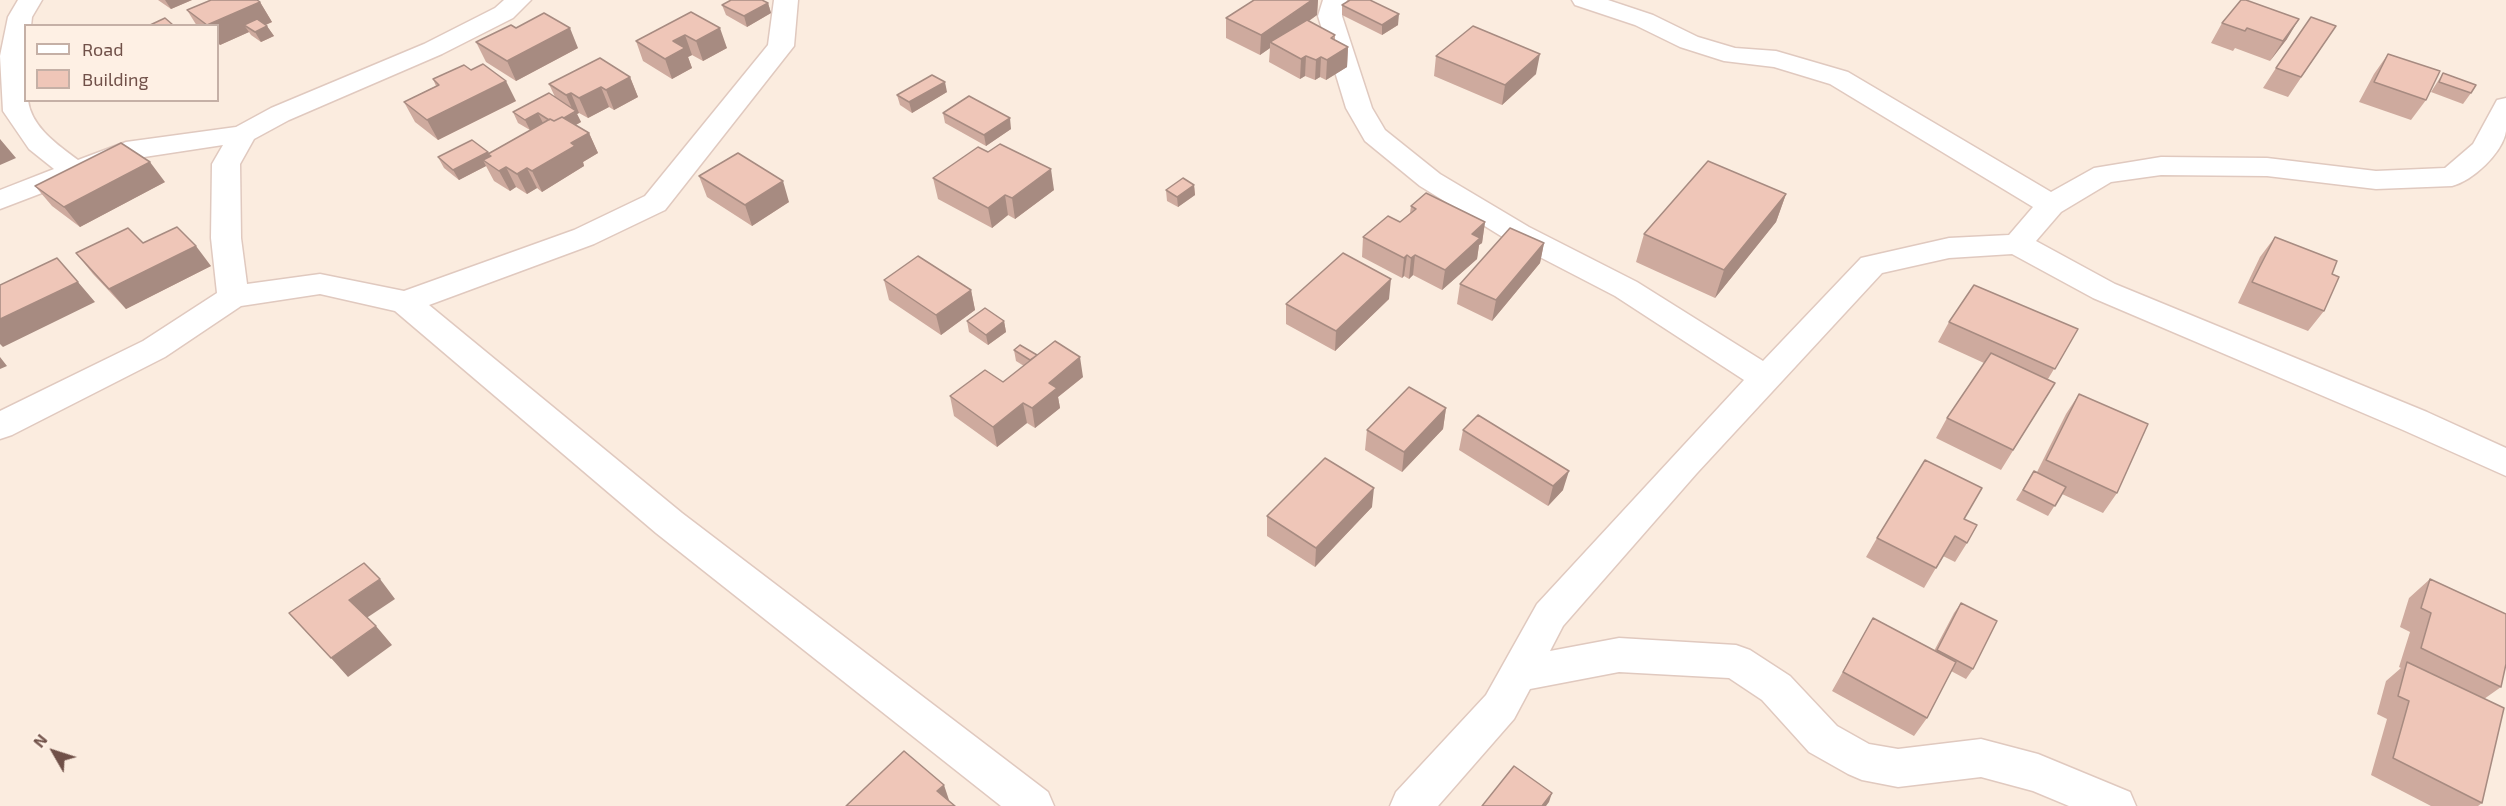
<!DOCTYPE html>
<html>
<head>
<meta charset="utf-8">
<style>
	body { margin:0 }
	#map { position:relative; width:2506px; height:806px; overflow:hidden; background:#fbecdf; font-family:"Exo 2",sans-serif }
	canvas { display:block }
	.legend { position:absolute; left:24px; top:24px; width:195px; height:78px; box-sizing:border-box; background:#fef0e4; border:2px solid #c5b0a6; margin:0; padding:8px 10px; list-style:none; font-size:18px; color:#705048 }
	.legend li { display:flex; align-items:center; gap:12px; height:30px }
	.legend b { width:30px; border:2px solid #c5b0a6 }
	.north { position:absolute; left:24px; top:722px; width:60px; height:60px; -webkit-text-stroke:4px #fef0e4; paint-order:stroke; rotate:309deg; font-size:16px; font-weight:700; line-height:24px; text-align:center; color:#705048 }
	.north::after { content:''; display:block; margin:auto; width:21px; height:27px; background:#705048; clip-path:polygon(50% 0,100% 100%,50% 72%,0 100%) }
</style>
</head>
<body>
<div id="map">
<canvas width="2506" height="806"></canvas>
<ul class="legend">
<li><b style="height:8px;background:#fff"></b>Road</li>
<li><b style="height:16px;background:#efc6b8"></b>Building</li>
</ul>
<div class="north">N</div>
</div>
<script>
const g = document.querySelector('canvas').getContext('2d');
g.lineJoin = 'round';
function stroke(path, color, width, dash) {
  g.strokeStyle = color;
  g.lineWidth = width;
  g.lineCap = dash ? 'butt' : 'round';
  g.setLineDash(dash || []);
  g.stroke(path);
}
function fill(path, color) {
  g.fillStyle = color;
  g.fill(path, 'evenodd');
}
const minor = new Path2D(`
	M18,0h24l-10,17 -1,9h-5v74h2c3,27 30,45 50,60l48,-18 110,-15 35,-19 153,-64 71,-36 9,-8h27l-18,18 -71,36 -153,66 -35,19 -14,25 1,74 6,46 73,-10 84,17 170,-61 71,-34 123,-151 6,-45h24l-4,46 -129,164 -71,34 -165,61 253,208 366,279 6,14h-53l-345,-273 -261,-222 -75,-17 -79,12 -76,51 -153,78 -12,4v-28l143,-70 74,-48 -6,-55 1,-74 11,-19 -92,14 -131,50v-19l54,-21 -25,-20 -26,-38 -3,-55 8,-39z
	M1323,0h24l-5,16 30,92 13,22 55,44 89,53 108,55 126,79 98,-103 88,-20 60,-3 24,-28 -203,-123 -56,-17 -50,-6 -44,-14 -45,-22 -60,-20 -3,-5h36l45,15 45,22 37,11 41,3 72,21 203,120 43,-24 67,-11 106,1 109,13 69,-3 28,-24 24,-44 9,-2c0,11 0,23 0,33 -3,22 -34,50 -54,55l-76,3 -109,-13 -106,-1 -50,7 -50,30 -25,29 79,43 312,128 79,36v28l-103,-46 -310,-132 -81,-44 -63,4 -67,15 -185,200 -134,153 -13,25 69,-13 117,7 14,5 40,26 47,50 32,18 29,5 83,-10 57,15 92,38 6,14h-67l-36,-15 -52,-14 -83,10 -36,-7 -14,-6 -39,-22 -47,-52 -33,-22 -110,-6 -89,17 -16,30 -76,87h-48l6,-14 90,-97 51,-91 207,-224 -129,-84 -106,-55 -89,-55 -55,-45 -19,-33 -28,-92z`);
stroke(minor, '#e0c9bf', 3);
fill(minor, '#fff');
fill(new Path2D(`
	M158,0h34l-21,9z
	M1254,0h64l-1,15 -8,6 26,14v5l13,7 -1,20 -21,13 -6,-3 -5,3 -10,-4 -5,3 -31,-17 1,-14 -10,7 -34,-17v-20z
	M2241,0l46,39 -17,22 -35,-13 -2,3 -22,-8 11,-20z
	M260,2l12,20 -6,3 8,11 -13,6 -10,-7 -2,-3 -29,13 -2,-2v-17h-21l-10,-16z
	M768,3l3,10 -24,14 -21,-12 -4,-10z
	M1342,5l56,20 -16,10 -40,-20z
	M691,12l36,36 -24,13 -11,-6 -4,2 4,11 -20,11 -29,-18 -7,-20z
	M2336,26l-48,71 -25,-9 13,-20z
	M516,28l62,20 -62,33 -30,-19 -10,-20z
	M2388,54l38,46 -15,20 -52,-18 15,-28z
	M1436,56l100,18 -34,31 -68,-29z
	M471,70l45,31 -78,39 -23,-18 -11,-20 32,-16 -3,-7z
	M2443,73l28,20 -8,11 -32,-12z
	M630,77l8,20 -24,13 -5,-3 -21,11 -9,-5 -2,1 4,8 -5,3 13,8 9,20 -15,9 1,4 -42,26 -5,-4 -10,6 -11,-7 -6,4 -16,-10 -8,-15 -27,14 -15,-12 -6,-11 51,-4 41,-23 -12,-7 -5,-11 42,-15 -6,-13z
	M947,92l-35,21 -12,-8 -3,-10z
	M943,113l68,16 -25,17 -41,-23z
	M699,176l90,26 -37,24 -45,-29z
	M933,178l121,12 -39,29 -7,-4 -16,13 -54,-29z
	M165,182l-85,45 -28,-21 -17,-20z
	M1194,185l1,10 -17,12 -11,-6 -1,-11z
	M1786,194l-10,28 -61,76 -79,-36 8,-28z
	M1411,206l74,16 -3,21 -3,2 -2,14 -35,31 -29,-15 -4,4 -5,-3 -2,2 -40,-21 1,-20 37,-15 10,-9z
	M2275,237l57,37 -8,37 -16,20 -70,-28 22,-46z
	M143,243l68,23 -85,43 -33,-35 -17,-21z
	M1544,243l-4,20 -48,58 -35,-17 3,-20z
	M884,280l87,10 4,20 -34,25 -52,-35z
	M1389,299l-54,52 -49,-27v-20z
	M967,321h37l2,11 -18,13 -19,-13z
	M1949,322l129,7 -30,50 7,4 -54,87 -65,-32 11,-20 37,-55 -46,-21z
	M1014,350l23,5 46,22 -25,20 2,11 -25,20 -8,-5 -30,24 -43,-31 -4,-20 53,-14 21,-16 -8,-5z
	M2079,394l38,99 -14,20 -41,-19 -14,22 -32,-16 18,-29 3,1 29,-58z
	M1446,408l-3,21 -41,43 -37,-22 2,-20z
	M1463,430l100,60 -15,16 -89,-56z
	M1372,507l-57,60 -48,-31v-20z
	M1964,519l3,24 -12,19 -12,-6 -19,32 -58,-31 11,-19z
	M2430,579l71,108 -17,12 -2,104 -4,3h-47l-60,-31 16,-56 -10,-5 9,-33 15,-13 -2,-1 11,-35 -10,-5 9,-29z
	M1961,603l12,66 -7,10 -15,-8 -24,47 -13,18 -82,-45 41,-73 61,33 20,-38z`), '#ceaa9e');
fill(new Path2D(`
	M165,0h27l-21,9z
	M1312,0h6l-1,15 -43,30 -4,-3v6l-10,7 1,-20z
	M260,2l12,20 -19,8 -9,-5 5,7 -29,13 -2,-3v-16l-11,-1z
	M768,3l3,10 -24,14 -3,-11z
	M1399,14l-1,11 -16,10v-10z
	M2299,19l-12,20 -17,22 13,-20z
	M267,26l7,10 -13,6 -6,-10z
	M570,28l8,20 -62,33 -9,-20z
	M720,28l7,20 -24,13 -7,-20z
	M685,35l7,20 -4,2 4,11 -20,11 -7,-20 8,-18z
	M1348,47l-1,20 -21,13 1,-20z
	M1540,54l-4,20 -34,31 3,-20z
	M1306,56l-1,20 -5,3 1,-20z
	M1321,57l-1,20 -5,3 1,-20z
	M630,77l8,20 -24,13 -8,-20z
	M506,81l10,20 -78,39 -11,-20z
	M945,82l2,10 -35,21 -3,-11z
	M601,87l8,20 -21,11 -9,-20z
	M571,93l8,20 -2,1 4,8 -22,12 -5,-11 20,-10 -8,-18z
	M538,113l5,10 -13,7 -5,-10z
	M1010,118l1,11 -25,17 -2,-11z
	M589,133l9,20 -15,9 1,4 -42,26 -10,-21 39,-28z
	M0,139l16,19 -16,7z
	M488,152l5,11 -10,-3 3,6 -27,14 -6,-10z
	M150,162l15,20 -85,45 -16,-20z
	M506,167l10,20 -6,4 -11,-20z
	M527,168l10,20 -10,6 -10,-20z
	M1051,169l3,21 -39,29 -3,-21z
	M783,181l6,21 -37,24 -7,-21z
	M1194,185l1,10 -17,12 -1,-10z
	M1786,194l-10,28 -61,76 9,-28z
	M1005,195l3,20 -16,13 -4,-20z
	M1485,222l-3,21 -3,2 -2,14 -35,31 3,-20 27,-36z
	M1544,243l-4,20 -48,58 4,-21z
	M196,246l15,20 -85,43 -17,-20z
	M1407,255l-3,21 -2,2 2,-20z
	M1415,255l-2,20 -4,4 2,-21z
	M1391,279l-2,20 -54,52 1,-20z
	M78,282l17,20 -92,45 -3,-3v-25z
	M971,290l4,20 -34,25 -5,-20z
	M1004,321l2,11 -18,13 -2,-10z
	M0,357l7,9 -7,3z
	M1080,357l3,20 -25,20 2,11 -25,20 -3,-20 17,-25z
	M1023,403l4,20 -30,24 -4,-20z
	M1446,408l-3,21 -41,43 2,-20z
	M1569,471l-6,19 -15,16 5,-20z
	M1374,488l-2,19 -57,60 1,-19z
	M380,579l15,20 -30,20 -16,-19z
	M376,626l16,19 -44,32 -17,-19z
	M944,785l7,21 -14,-15z
	M1552,793l-3,9 -3,4h-4z`), '#a78b81');
const building = new Path2D(`
	M211,0h46l3,2 -53,23 -20,-15z
	M731,0h31l6,3 -24,13 -22,-11z
	M1254,0h58l-51,35 -35,-17z
	M1350,0h20l29,14 -17,11 -40,-20z
	M2241,0h5l53,19 -16,22 -36,-13 -2,3 -23,-8z
	M691,12l29,16 -24,13 -11,-6 -12,6 12,7 -20,11 -29,-18z
	M544,13l26,15 -63,33 -31,-19 35,-17 5,3z
	M2311,17l25,9 -35,51 -25,-9z
	M165,18l8,7 -25,1z
	M257,19l10,7 -12,6 -11,-7z
	M1307,20l28,15 -4,3 17,9 -21,13 -6,-3 -5,3 -10,-4 -5,3 -31,-17z
	M1473,26l67,28 -35,31 -69,-29z
	M2388,54l52,17 -14,29 -52,-18z
	M600,58l30,19 -24,13 -5,-3 -22,11 -8,-5 -5,2 -17,-11z
	M483,64l23,17 -79,39 -23,-18 35,-17 -6,-6 31,-14 7,5z
	M2443,73l33,12 -5,8 -32,-11z
	M932,75l13,7 -36,20 -12,-7z
	M549,93l27,18 -12,7 -2,-1 -8,4 -4,-2 -1,1 -11,-7 -13,7 -12,-8z
	M969,96l41,22 -26,17 -41,-22z
	M562,117l27,16 -18,10 4,3 -43,25 -5,-3 -10,6 -11,-7 -7,4 -16,-11 8,-4 -3,-2 62,-35 4,2z
	M472,140l16,12 -35,18 -15,-13z
	M121,143l29,19 -86,45 -29,-21z
	M1000,144l51,25 -39,29 -7,-3 -17,13 -55,-30 45,-31 10,5z
	M738,153l45,28 -38,24 -46,-29z
	M1708,161l78,33 -62,76 -80,-36z
	M1183,178l11,7 -17,12 -11,-7z
	M1426,193l59,29 -13,12 8,4 -35,32 -30,-15 -4,3 -4,-3 -3,3 -41,-21 25,-21 12,6 16,-13 -5,-3z
	M177,227l19,19 -87,43 -33,-36 52,-25 15,15z
	M1510,228l34,15 -48,57 -36,-16z
	M2275,237l62,24 -5,13 7,3 -15,34 -72,-29z
	M1343,253l48,26 -55,52 -50,-27z
	M918,256l53,34 -35,25 -52,-35z
	M57,258l21,24 -78,37v-34z
	M1974,285l104,44 -23,40 -106,-47z
	M985,308l19,13 -18,14 -19,-14z
	M1055,341l25,16 -31,26 8,5 -25,20 -9,-5 -30,24 -43,-31 35,-26 18,12z
	M1020,345l17,10 -7,5 -16,-10z
	M1991,353l64,30 -42,67 -66,-32z
	M1409,387l37,21 -42,44 -37,-22z
	M2079,394l69,30 -31,69 -71,-33z
	M1478,415l91,56 -16,15 -90,-56z
	M1325,458l49,30 -58,60 -49,-32z
	M1925,460l57,28 -18,31 13,6 -10,18 -12,-7 -19,32 -59,-30z
	M2034,471l32,16 -11,19 -32,-16z
	M364,563l16,16 -31,21 27,26 -45,32 -42,-45z
	M2430,579l76,35v50l-5,23 -80,-39 10,-35 -10,-5z
	M1961,603l36,18 -24,48 -36,-19z
	M1873,618l83,44 -29,56 -84,-46z
	M2407,662l97,46 -22,95 -89,-45 16,-57 -11,-5z
	M904,751l40,34 -7,6 18,15h-109z
	M1514,766l38,27 -10,13h-60z`);
fill(building, '#efc6b8');
stroke(building, '#a78b81', 1.5);
</script>
</body>
</html>
